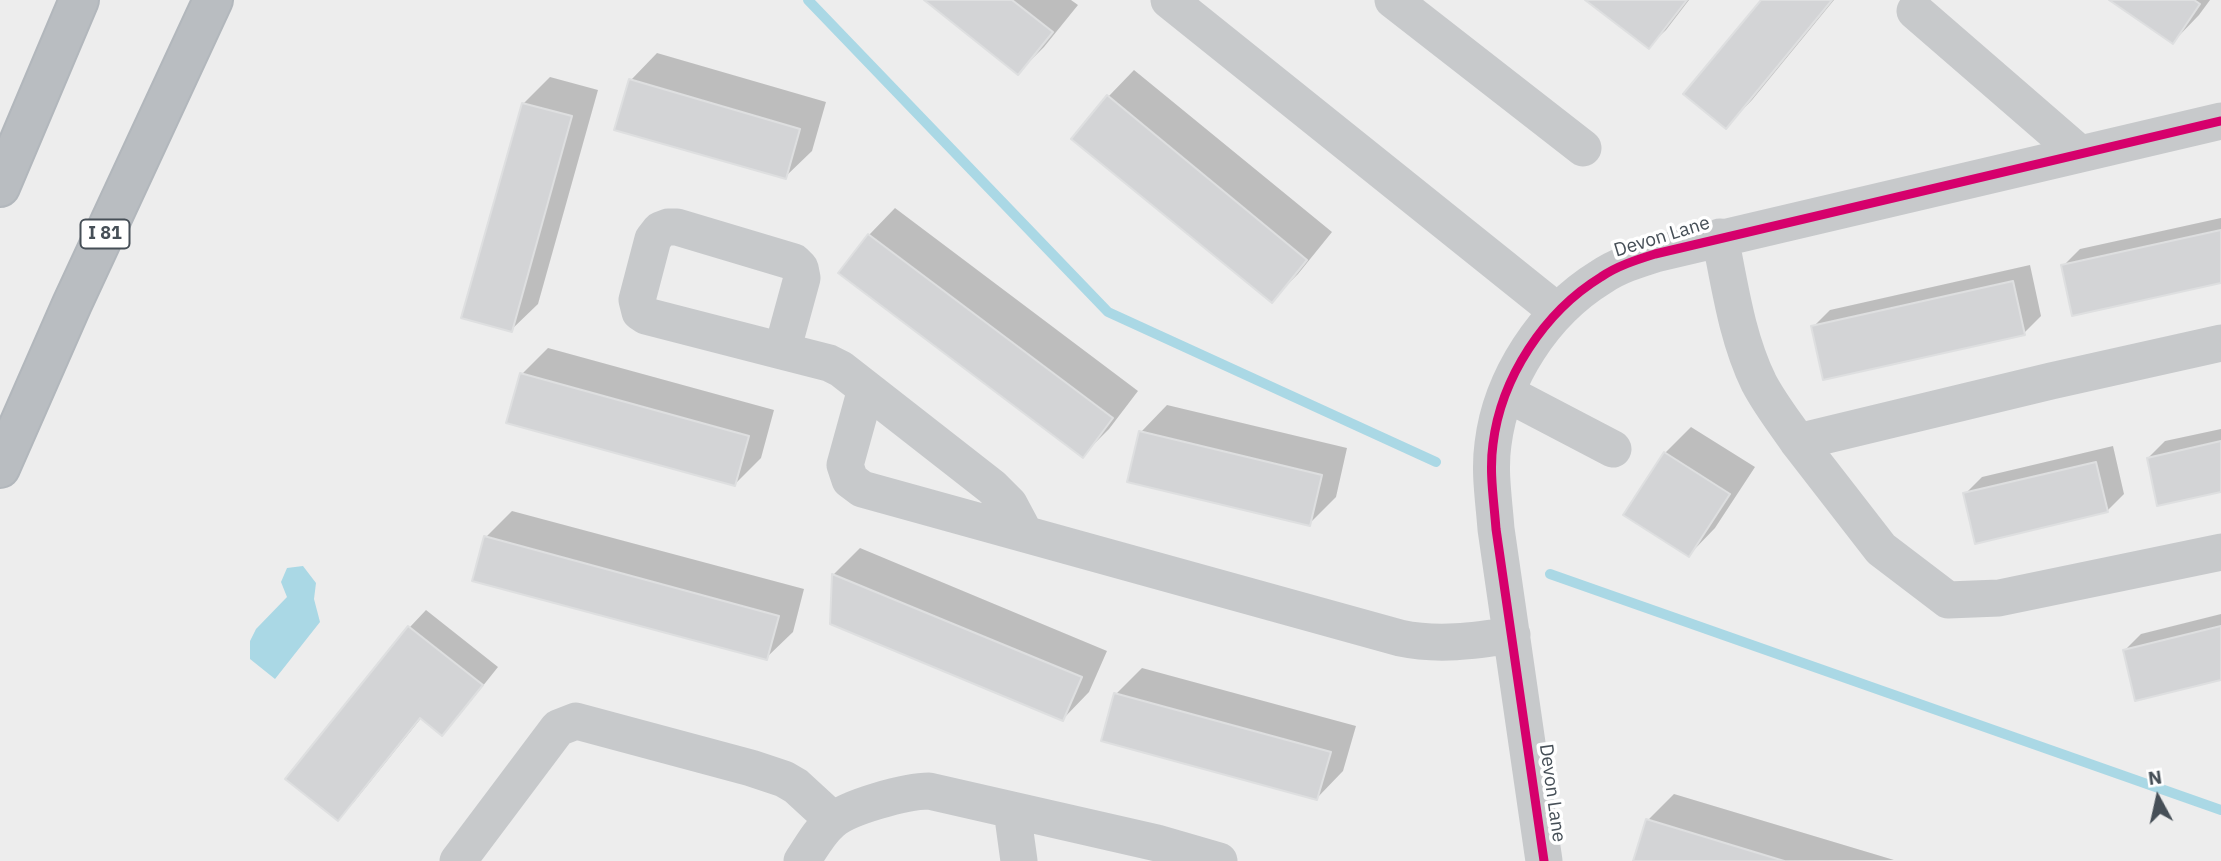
<!DOCTYPE html>
<html>
<head>
<meta charset="utf-8">
<style>
	body { margin:0 }
	#map { position:relative; width:2221px; height:861px; overflow:hidden; background:#ededed; font-family:"IBM Plex Sans",sans-serif }
	canvas { display:block }
	.north { position:absolute; left:2123px; top:763px; width:70px; height:70px; -webkit-text-stroke:5px #fff; paint-order:stroke; rotate:352deg; font-size:19px; font-weight:700; line-height:28px; text-align:center; color:#464f57 }
	.north::after { content:''; display:block; margin:auto; width:24px; height:32px; background:#464f57; clip-path:polygon(50% 0,100% 100%,50% 72%,0 100%) }
</style>
</head>
<body>
<div id="map">
<canvas width="2221" height="861"></canvas>
<div class="north">N</div>
</div>
<script>
const g = document.querySelector('canvas').getContext('2d');
g.lineJoin = 'round';
function fill(path, color) {
  g.fillStyle = color;
  g.fill(path, 'evenodd');
}
function stroke(path, color, width, dash) {
  g.strokeStyle = color;
  g.lineWidth = width;
  g.lineCap = dash ? 'butt' : 'round';
  g.setLineDash(dash || []);
  g.stroke(path);
}
function write(font, color, halo, rows, align = 'center') {
  g.font = font + ' "IBM Plex Sans",sans-serif';
  g.lineWidth = 7;
  g.setLineDash([]);
  g.textBaseline = 'middle';
  g.strokeStyle = halo;
  g.fillStyle = color;
  for (const [text, x, y, turn = 0] of rows) {
    g.save();
    g.translate(x, y);
    g.rotate((+turn || 0) * Math.PI / 180);
    g.textAlign = isNaN(turn) ? turn : align;
    if (halo) g.strokeText(text, 0, 0);
    g.fillText(text, 0, 0);
    g.restore();
  }
}
fill(new Path2D(`
	M303,566l13,17 -2,16 6,23 -45,57 -25,-20v-18l6,-12 31,-32 -6,-15 6,-14z`), '#aad8e5');
fill(new Path2D(`
	M927,0h144l7,5 -34,42 -26,26z
	M1588,0h101l-23,30 -17,16z
	M1763,0h71l-82,100 -26,27z
	M2112,0h98l-11,15 -26,27z
	M657,53l169,49 -14,49 -27,26 -154,-97z
	M1134,70l198,162 -34,42 -26,26 -164,-203z
	M550,77l48,13 -60,214 -27,26 12,-226z
	M895,208l243,183 -29,38 -26,26 -243,-182 29,-38z
	M2221,218v64l-158,-16 17,-17z
	M2030,265l11,51 -17,17 -211,-6 17,-17z
	M548,348l226,62 -13,48 -26,26 -213,-110z
	M1167,405l180,43 -11,49 -27,27 -168,-92z
	M1691,427l64,40 -40,61 -26,27 -24,-102z
	M2221,429v61l-73,-32 17,-17z
	M2113,446l11,48 -17,17 -142,-17 17,-17z
	M512,511l292,78 -11,43 -27,26 -280,-121z
	M860,548l247,103 -18,41 -26,27 -231,-97 2,-48z
	M426,610l72,57 -40,50 -16,17 -20,-17 -68,85 -17,16 -49,-39 122,-152z
	M2221,614v64l-96,-28 16,-16z
	M1142,668l214,58 -13,45 -26,27 -201,-104z
	M1674,794l220,66 -259,1 13,-41z`), '#0003');
stroke(new Path2D(`
	M808,0l300,312 328,150
	M1550,574l671,236`), '#aad8e5', 10);
const building = new Path2D(`
	M924,0h88l41,32 -35,43z
	M1585,0h102l-38,49z
	M1761,0h71l-106,129 -43,-35z
	M2109,0h85l6,4 -27,40z
	M629,79l171,50 -14,50 -172,-49z
	M1107,95l200,165 -35,43 -201,-164z
	M522,103l50,13 -60,216 -51,-14z
	M2221,230v53l-149,33 -11,-51z
	M868,234l245,184 -30,40 -245,-185z
	M2013,281l12,54 -202,45 -12,-54z
	M520,373l229,63 -14,50 -229,-63z
	M1139,431l183,44 -12,51 -183,-44z
	M2221,441v51l-64,14 -10,-48z
	M1664,452l66,42 -41,63 -66,-42z
	M2096,462l12,50 -133,32 -12,-51z
	M484,536l295,80 -12,44 -295,-79z
	M832,574l250,103 -19,44 -233,-97z
	M408,626l75,59 -41,51 -22,-18 -82,103 -53,-42z
	M2221,626v54l-86,21 -12,-51z
	M1114,693l217,59 -14,48 -216,-59z
	M1646,819l138,42h-151z`);
fill(building, '#d3d4d6');
stroke(building, '#dedfe0', 2);
const highway = new Path2D(`
	M0,187l79,-187
	M0,468l72,-164 141,-304`);
stroke(highway, '#b2b7bc', 42);
stroke(new Path2D(`
	M1169,0l389,312
	M1393,0l190,148
	M1915,11l165,143
	M668,227h9l117,35 6,6 2,10 -20,73 -136,-35 -6,-4 -3,-12 16,-61 7,-9z
	M1720,237c10,50 17,101 39,146 11,21 26,40 39,59l253,-61 170,-38
	M782,351l47,12 12,6 151,118 17,17 16,30
	M866,389l-21,76 5,15 12,9 538,149c38,8 74,3 112,-3
	M1506,393l107,56
	M1798,442l83,107 67,51 51,-2 222,-46
	M1012,810l7,51
	M458,861l100,-133 18,-7 175,47 33,11 12,7 37,34
	M802,861c9,-13 17,-29 29,-39 16,-15 76,-31 98,-31l228,52 62,18
	M1544,861l-48,-332c-2,-28 -7,-57 -3,-85 8,-66 51,-132 108,-167 16,-11 35,-17 54,-23l566,-133`), '#c7c9cb', 37);
stroke(highway, '#b9bdc1', 38);
stroke(new Path2D(`
	M1544,861l-48,-332c-2,-28 -7,-57 -3,-85 8,-66 51,-132 108,-167 16,-11 35,-17 54,-23l566,-133`), '#d6006c', 9);
for (const [x, y, w] of [
	[105,234,49]
]) {
  const box = new Path2D();
  box.roundRect(x - w / 2, y - 14.5, w, 29, 5);
  g.fillStyle = '#fff';
  g.fill(box);
  stroke(box, '#464f57', 2);
}
write('bold 18px', '#464f57', null, [
	["I 81",105,234]
]);
write('19px', '#464f57', '#fff', [
	["Devon Lane",1662,237,-17],
	["Devon Lane",1552,793,82]
]);
</script>
</body>
</html>
